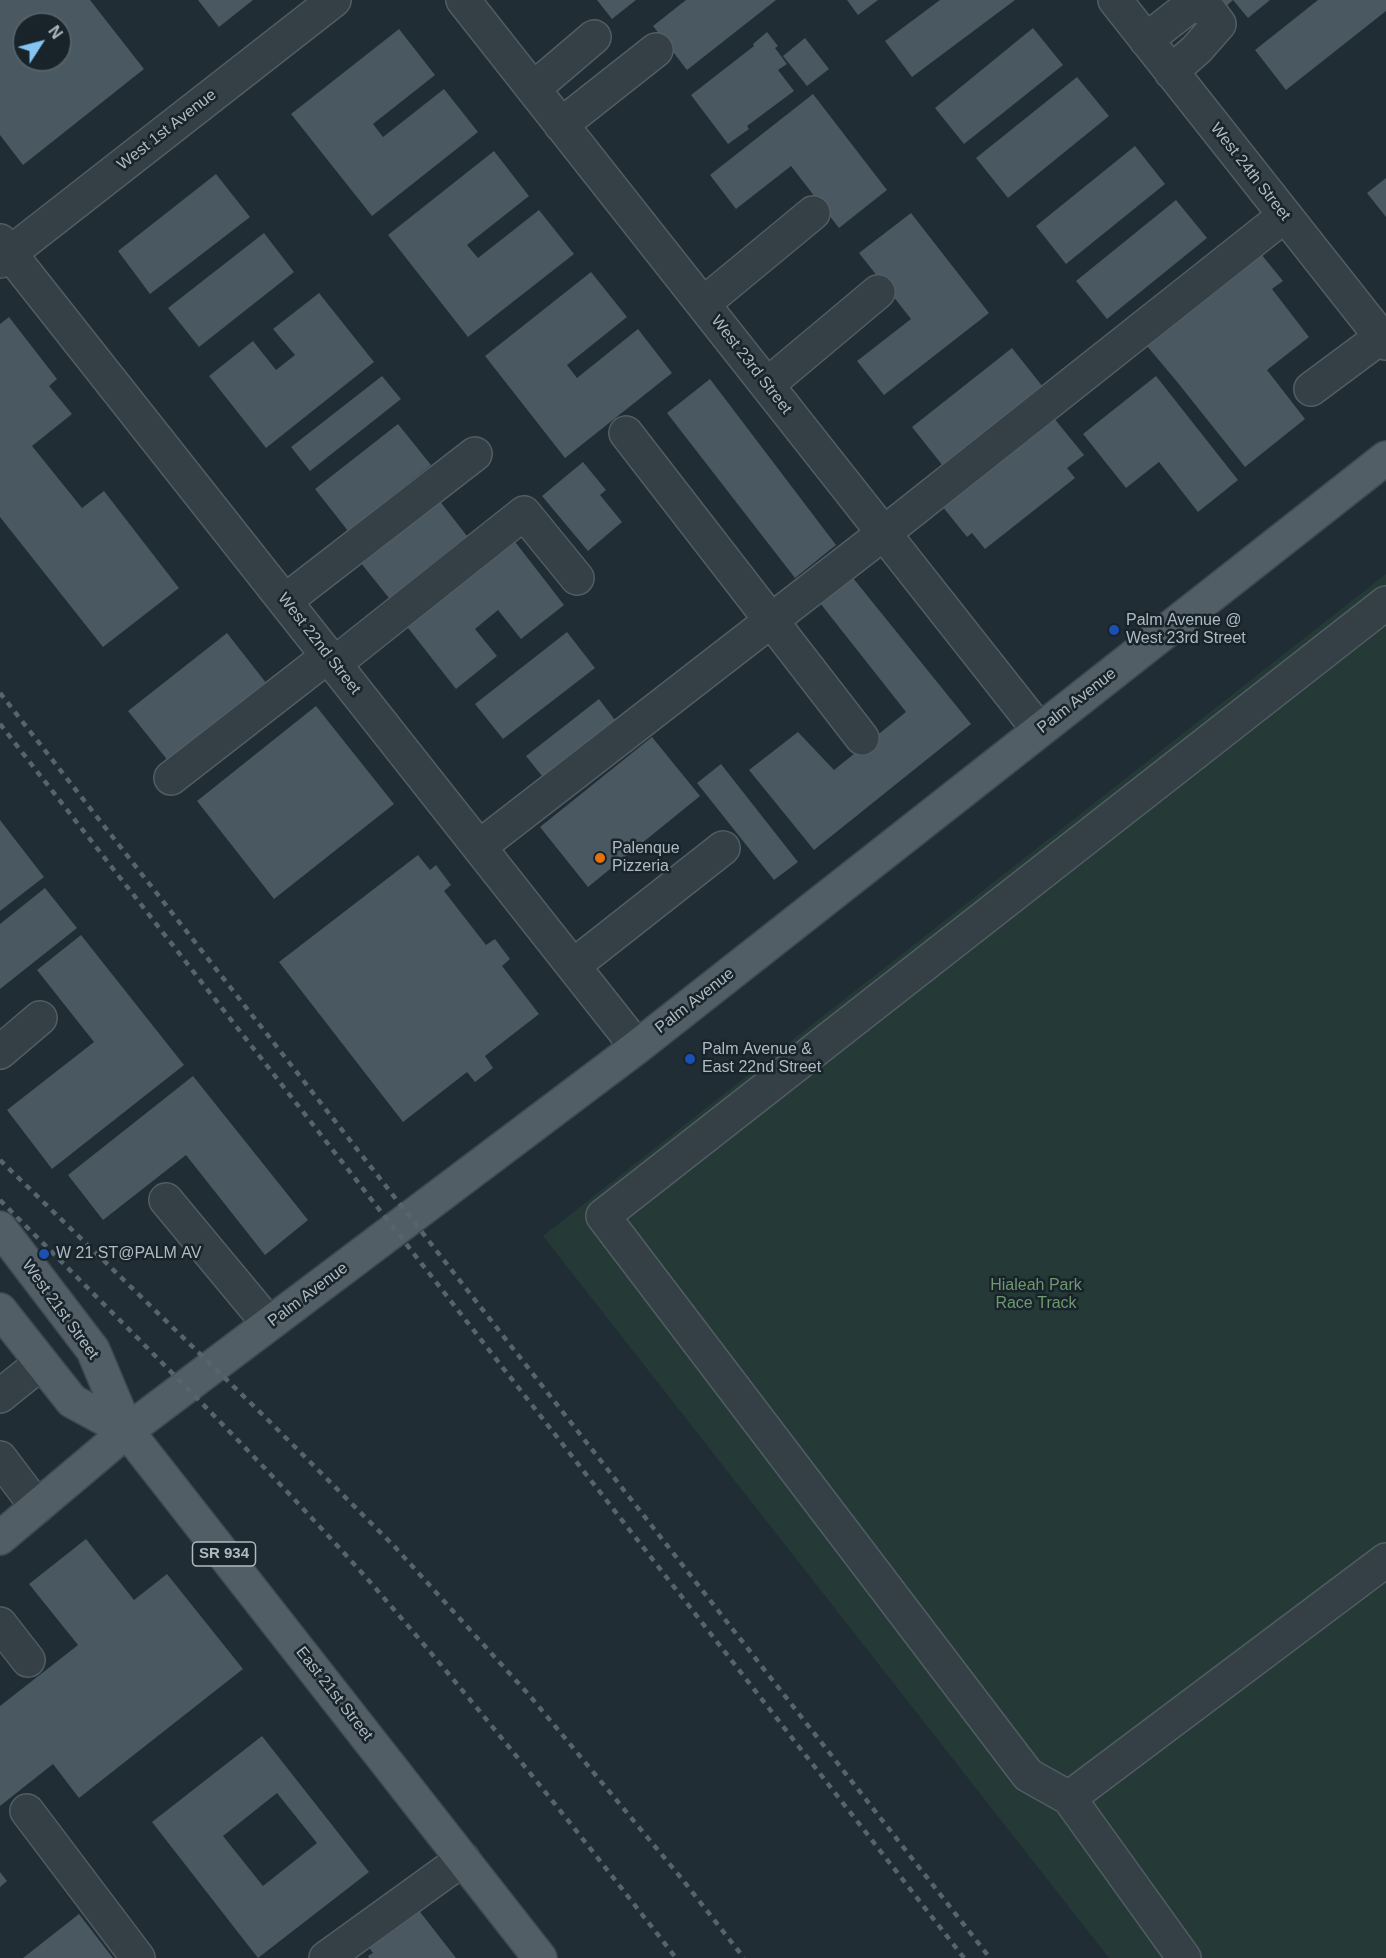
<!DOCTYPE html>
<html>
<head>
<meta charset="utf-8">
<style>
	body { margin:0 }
	#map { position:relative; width:1386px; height:1958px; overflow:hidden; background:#212d35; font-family:Arial,sans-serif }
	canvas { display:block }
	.north { position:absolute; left:12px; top:12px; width:60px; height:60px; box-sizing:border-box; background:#19242a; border:2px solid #556067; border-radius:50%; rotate:54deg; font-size:16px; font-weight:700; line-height:24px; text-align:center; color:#aebac3 }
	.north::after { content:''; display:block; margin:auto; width:21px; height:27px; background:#84c3f2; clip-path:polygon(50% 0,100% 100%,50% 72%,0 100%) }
</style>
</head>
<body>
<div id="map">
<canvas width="1386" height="1958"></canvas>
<div class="north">N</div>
</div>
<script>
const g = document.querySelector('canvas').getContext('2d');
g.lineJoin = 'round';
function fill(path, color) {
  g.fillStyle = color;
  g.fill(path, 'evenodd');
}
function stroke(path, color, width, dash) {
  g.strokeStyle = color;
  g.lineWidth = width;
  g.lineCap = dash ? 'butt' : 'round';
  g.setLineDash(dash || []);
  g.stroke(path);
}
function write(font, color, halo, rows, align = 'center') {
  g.font = font + ' Arial,sans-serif';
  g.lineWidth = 5;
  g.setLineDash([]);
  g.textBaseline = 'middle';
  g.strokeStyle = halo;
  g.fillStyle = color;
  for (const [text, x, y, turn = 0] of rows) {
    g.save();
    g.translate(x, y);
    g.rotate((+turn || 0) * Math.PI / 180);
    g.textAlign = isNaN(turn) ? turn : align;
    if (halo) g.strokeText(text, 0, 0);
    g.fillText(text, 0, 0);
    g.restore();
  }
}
fill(new Path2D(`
	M1386,574v1384h-277l-566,-722z`), '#253a37');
fill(new Path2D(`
	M0,0h90l54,69 -121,96 -23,-30zM24,24h36v36h-36z
	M198,0h55l-34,27z
	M597,0h39l-24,19z
	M686,0h90l-89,70 -34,-44z
	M847,0h31l-20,15z
	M940,0h75l-103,77 -27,-36z
	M1218,0h52l-22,18 -15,-18 -9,8z
	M1318,0h68v11l-100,79 -31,-40z
	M1033,28l30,37 -99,79 -29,-36z
	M399,29l36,46 -62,49 10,13 61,-48 34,43 -106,84 -81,-102z
	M767,32l11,14 -3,2 12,16 -9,6 16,21 -47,35 2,3 -21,15 -37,-49 63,-49 -1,-2z
	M805,38l24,31 -22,17 -24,-30z
	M1077,77l32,39 -101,82 -32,-40z
	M813,94l74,96 -48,38 -48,-62 -55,43 -26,-34z
	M1135,146l30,38 -99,80 -30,-38z
	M494,151l35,45 -62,49 11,13 61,-48 35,44 -106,83 -80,-102z
	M216,174l34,43 -100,77 -32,-43z
	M1386,178v39l-19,-24z
	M1176,200l31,38 -100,81 -31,-38z
	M911,213l78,100 -105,82 -27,-34 54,-42 -52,-66z
	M264,233l30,39 -95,75 -31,-39z
	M1257,249l26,32 -11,8 37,48 -42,33 38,49 -60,48 -67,-84 -36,-43z
	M591,272l36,45 -60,48 10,13 61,-49 34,44 -107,85 -80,-102z
	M319,293l55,69 -108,86 -57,-72 44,-35 23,29 19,-15 -22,-26z
	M9,317l48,62 -8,7 23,28 -40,32 50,62 22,-17 75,97 -76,59 -103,-130v-193z
	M1012,348l31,39 -100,79 -31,-39z
	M382,376l19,23 -91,72 -19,-24z
	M1156,376l82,104 -40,32 -39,-50 -33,26 -43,-54z
	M710,379l126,166 -41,33 -128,-165z
	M1053,417l31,38 -17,13 8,10 -90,71 -13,-16 -5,4 -25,-31z
	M398,424l33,41 -83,66 -33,-42z
	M583,462l23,28 -6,5 22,27 -34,29 -46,-55z
	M435,495l32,41 -78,62 -33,-41z
	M509,534l55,71 -43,34 -23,-29 -23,19 22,27 -41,33 -55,-70z
	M853,578l118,146 -157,126 -65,-80 49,-38 36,38 72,-58 -86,-109z
	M567,632l28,36 -92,71 -28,-35z
	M227,633l40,51 -98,78 -41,-51z
	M599,699l19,25 -72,57 -20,-25z
	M316,706l78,98 -120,95 -77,-98z
	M652,737l48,59 -112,91 -48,-60z
	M721,764l77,98 -24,18 -77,-97z
	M0,820l44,57 -44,34z
	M418,855l12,15 6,-5 15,20 -7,6 42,54 9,-6 15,20 -8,7 37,48 -54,42 8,12 -18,14 -8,-10 -64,50 -124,-160z
	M45,888l32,40 -77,61v-65z
	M81,935l103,130 -132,104 -45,-59 87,-68 -57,-72z
	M193,1076l115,144 -43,35 -79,-100 -83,65 -35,-45z
	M86,1539l48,61 33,-26 76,95 -164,129 -26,-34 -53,42v-100l78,-61 -49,-61z
	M262,1736l107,136 -111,86 -106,-136zM277,1793l40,50 -54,43 -40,-50z
	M0,1872l7,9 -7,6z
	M417,1908l39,50h-87l-1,-2 5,-3 -5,-7z
	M79,1914l34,44h-90z`), '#495861');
const minor = new Path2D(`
	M463,0l576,730
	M1115,0l271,343
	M1146,40l45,-35 17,4 11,15 -22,25 -26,23
	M533,89l61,-52
	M561,125l95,-75
	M0,241l637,806
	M0,261l334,-261
	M703,304l110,-91
	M767,385l111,-93
	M1311,389l70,-52
	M626,433l236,305
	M285,601l190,-147
	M334,664l190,-151 53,65
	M171,778l157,-122
	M479,847l405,-314 400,-317
	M573,966l150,-118
	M0,1052l40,-34
	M166,1200l103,124
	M0,1396l41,-33
	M0,1458l37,49
	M0,1624l28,36
	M1069,1798l-41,-23 -425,-559 783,-613
	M27,1811l111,147
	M326,1958l137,-99
	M1184,1958l-115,-160 317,-238`);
const major = new Path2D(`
	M0,1228l93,122 34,81 413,527
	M0,1310l72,91 55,30
	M0,1538l127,-107 510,-384 749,-589`);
stroke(minor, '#515d64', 36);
stroke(major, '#3d4850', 36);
stroke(minor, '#343f46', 33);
stroke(major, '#525e66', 33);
stroke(new Path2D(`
	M0,693l990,1265
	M0,724l964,1234
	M0,1160l263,255 131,131 136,150 152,183 62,79
	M0,1200c122,123 247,245 363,374 109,124 212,254 313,384`), '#56646d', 4.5, [6, 6]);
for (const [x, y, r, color] of [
	[1114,630,6,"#1a4fb4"],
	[600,858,6,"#e8710a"],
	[690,1059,6,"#1a4fb4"],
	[44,1254,6,"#1a4fb4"]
]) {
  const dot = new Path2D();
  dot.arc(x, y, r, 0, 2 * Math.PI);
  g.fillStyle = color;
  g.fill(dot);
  stroke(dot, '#19242a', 2);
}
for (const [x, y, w] of [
	[224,1554,63]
]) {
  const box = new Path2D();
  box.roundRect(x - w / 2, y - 12, w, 24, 4.5);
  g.fillStyle = '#19242a';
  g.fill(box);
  stroke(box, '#aebac3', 1.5);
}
write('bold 15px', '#aebac3', null, [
	["SR 934",224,1554]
]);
write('16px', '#aebac3', '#19242a', [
	["West 1st Avenue",167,130,-38],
	["West 24th Street",1250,172,52],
	["West 23rd Street",751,365,52],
	["West 22nd Street",319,644,52],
	["Palm Avenue",1077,701,-38],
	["Palm Avenue",695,1001,-38],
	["Palm Avenue",308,1295,-37],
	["West 21st Street",60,1310,54],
	["East 21st Street",334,1694,52]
]);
write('16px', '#aebac3', '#19242a', [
	["Palm Avenue @",1126,621],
	["West 23rd Street",1126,639],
	["Palenque",612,849],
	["Pizzeria",612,867],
	["Palm Avenue &",702,1050],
	["East 22nd Street",702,1068],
	["W 21 ST@PALM AV",56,1254]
], 'left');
write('16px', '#6f9770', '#19242a', [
	["Hialeah Park",1036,1286],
	["Race Track",1036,1304]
]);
</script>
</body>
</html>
